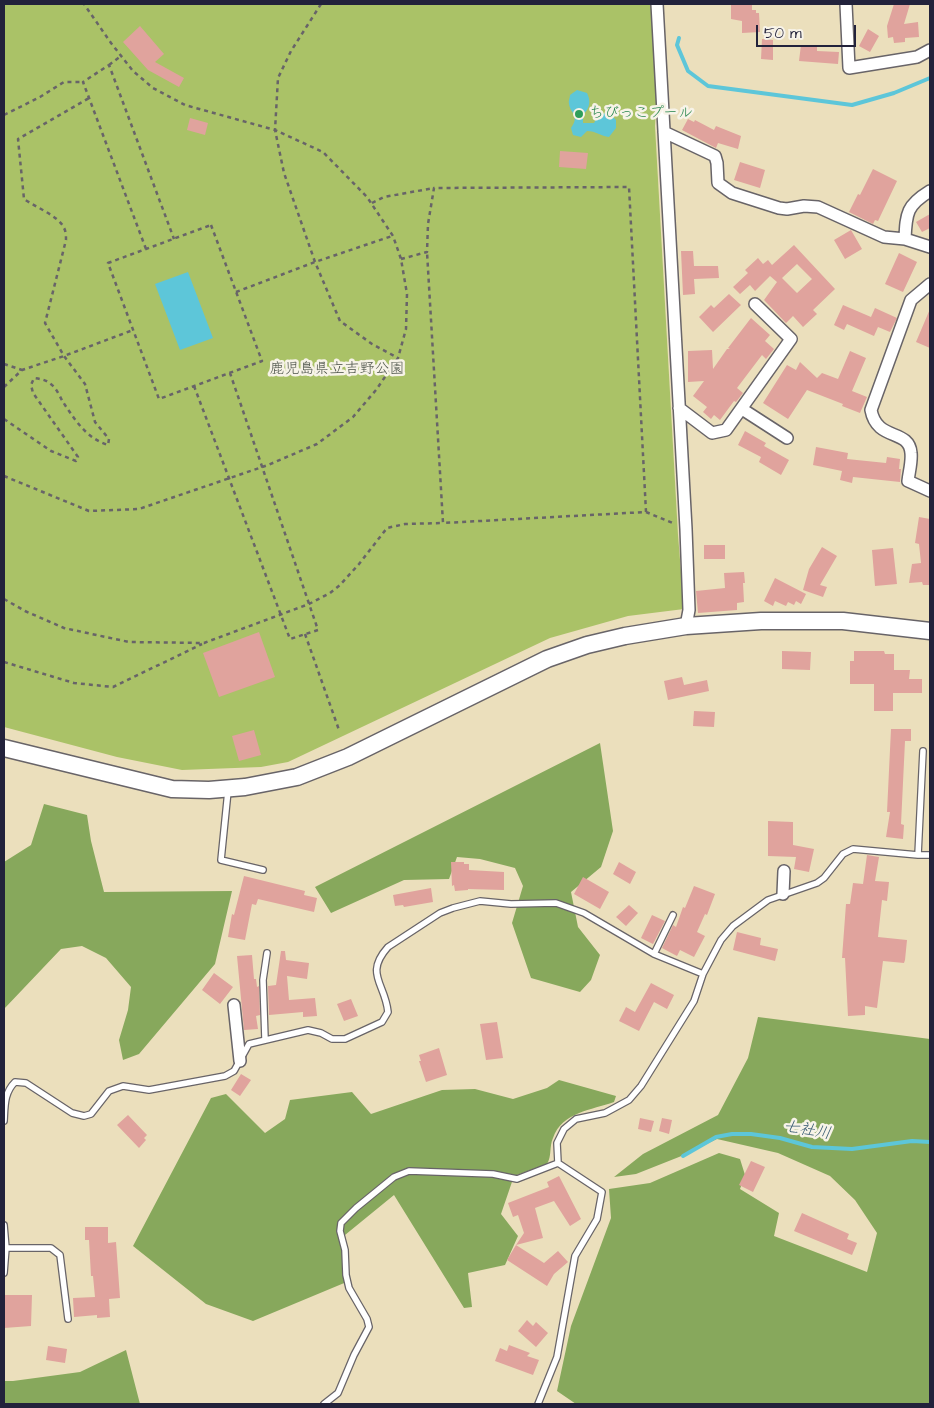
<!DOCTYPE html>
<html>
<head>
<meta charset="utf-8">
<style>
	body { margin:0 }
	#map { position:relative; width:934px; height:1408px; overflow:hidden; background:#ebdfbc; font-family:"Architects Daughter",sans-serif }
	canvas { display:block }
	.frame { position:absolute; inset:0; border:5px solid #22223b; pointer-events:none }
	.scale { position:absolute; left:756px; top:25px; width:100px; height:22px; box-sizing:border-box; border:2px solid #22223b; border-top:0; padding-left:6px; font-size:15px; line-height:18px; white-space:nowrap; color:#22223b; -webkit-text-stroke:4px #f7f3e8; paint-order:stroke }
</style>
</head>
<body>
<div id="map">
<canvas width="934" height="1408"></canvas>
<div class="frame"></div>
<div class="scale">50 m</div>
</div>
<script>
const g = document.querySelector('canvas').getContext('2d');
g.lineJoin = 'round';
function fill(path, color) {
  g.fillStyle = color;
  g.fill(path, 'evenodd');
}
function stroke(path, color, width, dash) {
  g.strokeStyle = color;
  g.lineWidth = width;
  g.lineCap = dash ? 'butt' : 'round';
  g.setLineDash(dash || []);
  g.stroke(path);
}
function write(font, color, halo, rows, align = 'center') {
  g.font = font + ' "Architects Daughter","Klee One",sans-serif';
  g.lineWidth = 5;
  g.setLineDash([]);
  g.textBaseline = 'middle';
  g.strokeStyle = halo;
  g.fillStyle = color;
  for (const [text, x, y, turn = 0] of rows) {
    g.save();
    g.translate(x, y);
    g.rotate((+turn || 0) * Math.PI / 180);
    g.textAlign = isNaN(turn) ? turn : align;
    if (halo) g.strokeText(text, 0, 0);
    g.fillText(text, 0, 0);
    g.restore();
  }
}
fill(new Path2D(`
	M4,4h647l6,88 -2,34 23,409 6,74 -56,7 -78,22 -262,124 -27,5 -79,3 -65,-13 -113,-30z`), '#aac267');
fill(new Path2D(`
	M600,743l13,88 -12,36 -30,25 7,35 22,28 -9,25 -11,12 -49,-14 -19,-55 11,-37 -8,-18 -35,-9 -23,-2 -8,22 -45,1 -73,33 -16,-26z
	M44,804l43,11 4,26 13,51 128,-1 -17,73 -76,90 -16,6 -4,-20 9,-30 3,-23 -25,-29 -24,-12 -21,3 -57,60v-147l27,-17z
	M758,1017l172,22v365h-354l-19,-13 14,-65 40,-108 -2,-29 41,-6 69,-30 21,6 5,16 -5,14 39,24 -5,23 93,36 10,-39 -22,-33 -25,-24 -52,-23 -61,-14 -33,16 -48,19 -22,3 29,-23 75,-39 30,-57z
	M559,1080l57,16 -2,6c-22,8 -52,10 -61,36 -4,9 -1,18 -6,26l-33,12 -13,38 17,22 -13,29 -37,8 4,34 -8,1 -70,-113 -49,40 4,46 -96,40 -47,-17 -73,-58 78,-148 15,-4 39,39 20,-14 5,-19 62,-8 19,22 71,-24 33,-1 38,10 34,-11z
	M126,1350l14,54h-136v-23h9l67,-9z`), '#87a85c');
fill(new Path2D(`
	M577,90l10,3c4,8 3,15 -4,22v8h11l5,-9 10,-1 7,7v8l-7,9c-8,-1 -13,-6 -22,-6l-6,6 -8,-2 -2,-7c9,-13 0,-13 -2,-24 -1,-3 1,-6 1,-9z
	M188,272l25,66 -33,12 -25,-66z`), '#5dc6d9');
stroke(new Path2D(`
	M679,38l-2,7 11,26 20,15 144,19 42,-12 36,-15
	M683,1156l33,-19 16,-3h19l29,4 32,9 40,2 60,-8 18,1`), '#5dc6d9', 4);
fill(new Path2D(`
	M731,4h21v6h4v3h3l1,19 -18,1v-12l-11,-2z
	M894,4h16l-6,20 14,-2 1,15 -14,1v4l-11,1 -1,-6 -5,1 -1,-12z
	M140,26l24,28 -9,8 29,16 -5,9 -31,-17 -25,-28z
	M868,29l11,7 -9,16 -11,-6z
	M762,39l11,1v20l-12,-1z
	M801,45l16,2v4l22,1 -1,12 -39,-3z
	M190,118l18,5 -3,12 -18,-5z
	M688,119l6,3 1,-2 19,10 2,-4 25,10 -3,13 -20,-6 -2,5 -34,-18z
	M560,151l28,2 -2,16 -27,-2z
	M740,162l25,8 -5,18 -26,-8z
	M873,169l24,12 -19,40 -3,-1 -2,4 -24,-12 9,-18 2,1z
	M930,214v14l-8,4 -6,-10z
	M851,230l11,19 -17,10 -11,-19z
	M794,245l41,44 -22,21 4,4 -14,13 -10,-11 -7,7 -22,-23 13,-18 -7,-6 -15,15 -5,-6 -10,9 -7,-7 15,-14 -3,-3 13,-12 5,6 5,-4 4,5zM797,264l15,15 -15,14 -15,-15z
	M681,251h12l1,15h24l1,12 -25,1 1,15 -12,1z
	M899,253l18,9 -14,30 -18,-8z
	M729,294l12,11 -28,27 -14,-15 12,-12 3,3z
	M843,305l28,12 4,-9 22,10 -7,14 -12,-5 -4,9 -27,-12 -3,6 -10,-5z
	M930,309v39l-14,-6z
	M751,318l19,17 -5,6 9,8 -8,10 -4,-4 -25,33 6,5 -7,9 -2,-1 -14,19 -6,-5 -3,4 -8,-7 4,-5 -14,-11 11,-15 -16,1v-31l24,-1 1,19 14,-20h3l-2,-1z
	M850,351l16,7 -14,33 15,6 -7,16 -18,-7 1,-2 -36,-14 -19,29 -25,-16 24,-38 9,5 4,-8 17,16 5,-5 16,6z
	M745,431l21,12 -2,3 25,14 -8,15 -22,-13 2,-5 -23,-12z
	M816,447l32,6 -1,6 39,4 1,-6 13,2 -1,10h2l-1,13 -47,-5 -1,6 -12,-3 2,-9 -29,-6z
	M919,517l11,2v66h-7l-1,-3 -13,1 3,-19 9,-1 -2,-19 -4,-1z
	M704,545h21v14h-21z
	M822,547l15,9 -17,29 7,2 -4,10 -20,-7 6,-21z
	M893,548l4,36 -22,2 -3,-36z
	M744,572l1,11h-2l1,19 -7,1v7l-39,3 -2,-22 29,-3 -1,-15z
	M775,578l31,16 -5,10 -5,-3 -2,4 -6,-3 -2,4 -11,-5 -2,5 -9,-5z
	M259,632l16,45 -56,20 -16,-44z
	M782,651l29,1 -1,18 -28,-1z
	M854,651h30l1,3h9v16h16l-1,9h13v14h-29v18h-19v-27h-24v-23h4z
	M682,677l2,8 23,-5 2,11 -41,9 -4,-19z
	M694,711l21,1 -1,15 -21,-1z
	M891,729h20v12h-6l-4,83 3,1 -1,14 -17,-2 4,-25h-3z
	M254,730l7,25 -22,6 -7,-25z
	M768,821l25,1v23l21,4 -5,23 -15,-3 2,-12 -28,-1z
	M867,855l12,2 -4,24 14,1 -2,19 -5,-1 -4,37 29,3 -2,20 -1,3 -21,-2 -6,47 -12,-2v9l-17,1 -3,-58h-3l4,-54h4l3,-21 10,1z
	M451,862h13v2h5v6l35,2v18l-36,-1v1l-13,1 -1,-6 -2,1z
	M619,862l17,10 -6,12 -17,-10z
	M244,876l61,15 -1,4 13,3 -3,14 -56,-13 -2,6 -4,-1 -7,36 -17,-3 4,-23 2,1z
	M583,877l26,15 -9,17 -26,-15z
	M694,886l21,8 -8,21 -2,-1 -8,18 8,4 -11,21 -14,-7 -3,6 -15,-8 11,-23 3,2 7,-20 2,1z
	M431,888l2,14 -29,5 -1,-2 -8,1 -2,-11z
	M629,905l9,8 -12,13 -10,-9z
	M652,915l13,6 -12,23 -12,-6z
	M737,932l24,6 -1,7 18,4 -3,12 -42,-11z
	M281,951h4l1,9 23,3 -2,16 -20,-3 2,24 26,-2 2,18 -14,1v-5l-34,3 -1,-29 8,-1z
	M252,955l2,24h2l1,8 2,-1 1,29 -4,1 2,13 -14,1 -7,-74z
	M214,973l19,14 -13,17 -18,-14z
	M651,983l23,12 -7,14 -13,-7 -15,29 -20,-10 7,-14 9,5z
	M351,999l7,17 -14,5 -7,-17z
	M497,1022l6,36 -17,2 -6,-36z
	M439,1048l8,27 -21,7 -7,-21h2l-2,-6z
	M241,1074l10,6 -11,16 -9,-6z
	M128,1115l19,20 -3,3 2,2 -7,8 -22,-23z
	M640,1118l14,3 -3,11 -13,-3z
	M662,1118l10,2 -3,14 -10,-3z
	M751,1161l14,6 -12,25 -14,-7z
	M559,1176l22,43 -11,7 -16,-25 -19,7 8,30 -27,7 8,-12 -6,-18 -5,2 -5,-14 41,-16 -2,-5z
	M802,1213l47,21 -2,5 10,4 -5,12 -58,-24z
	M85,1227h23v16l8,-1 4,56 -11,1 1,18 -13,1v-3l-23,2 -1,-19 22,-1 -2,-21h-2l-2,-36h-4z
	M516,1245l28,18 14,-12 10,11 -14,12 -7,12 -40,-26z
	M4,1295h28l-1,31 -27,2z
	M527,1320l6,6 3,-4 12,11 -12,14 -18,-16z
	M509,1345l21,8 -3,3 12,4 -6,15 -38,-14 5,-13 7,3z
	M48,1346l19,3 -2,14 -19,-3z`), '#e0a39d');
const lane = new Path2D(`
	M228,791l-7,69 42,10
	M918,855l5,-104
	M654,954l19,-39
	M265,1039l-2,-59 4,-27
	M4,1121c1,-15 0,-28 11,-39l11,1 46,30 12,3 7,-2 18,-23 14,-5 26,4 76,-14 9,-5 15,-27 59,-14 13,3 11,6h13l37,-17 6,-10c-3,-29 -24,-38 0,-65l52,-34 13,-5 27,-7 31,3 45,-1 28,10 70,41 49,20
	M4,1225l2,23 -2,25
	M6,1248h45l9,7 8,64
	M324,1404l14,-11 16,-38 15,-28 -2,-8 -18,-31 -3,-13 -1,-25 -5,-19 1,-8 15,-15 38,-31 15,-6 84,3 24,5 41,-16
	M538,1404l19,-47 18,-101 22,-37 5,-27 -44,-29 -1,-20 7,-14 12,-10 29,-6 24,-13 12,-14 53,-85 9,-27 18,-34 12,-14 35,-26 49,-17 7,-5 19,-24 10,-5 65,6h12`);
const street = new Path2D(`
	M657,4l29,525 3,81 -3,16
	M846,4l3,64 68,-11 13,-7
	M664,132l51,24 2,7 1,20 14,10 47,15 8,1 17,-3 14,1 66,30 21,2
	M930,191c-23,14 -24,22 -25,48l25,8
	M930,284l-19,16 -40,110c6,32 38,18 40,43 1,9 -2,19 -3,28l22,10
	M679,408l33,25 14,-3 65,-91 -36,-35
	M742,409l45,29
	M783,894l1,-23
	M234,1005l6,56`);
const secondary = new Path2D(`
	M4,748l168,41 37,1 36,-3 52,-10 51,-20 199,-98 40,-14 38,-9 61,-10 75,-5h82l87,10`);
stroke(lane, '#686468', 8);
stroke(street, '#686468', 14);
stroke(secondary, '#686468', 19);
stroke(new Path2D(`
	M321,4l-30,47 -13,27 -3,52 9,43 31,89 25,59 32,23 26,14
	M109,65l12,-9
	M4,115l36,-18 24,-15h19
	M372,203l12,-6 50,-9
	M211,225l51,136 -103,38 -51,-136z
	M146,249l-63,-167 26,-17 65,174
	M401,259l26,-7 1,-28 6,-36 195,-1 17,325 -203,11 -16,-271
	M236,292l79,-30 77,-26
	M4,364l18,6
	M194,386l96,253 28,-9 -88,-257
	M4,387l18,-17 42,-14 69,-26
	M4,419l47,32 25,10 2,-4 -45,-64 -2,-8 3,-7c7,1 13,2 18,7 5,4 8,12 11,17 12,18 23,36 45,43l1,-6 -14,-17 -10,-38 -21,-28 -19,-33 21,-83c0,-3 0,-9 -2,-12 -5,-12 -29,-21 -40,-29l-6,-60 71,-41
	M4,476l85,35 50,-2 129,-44 49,-21 36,-27 23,-27 22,-32 8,-29 1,-35 -6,-35 -8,-23 -26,-39 -44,-45 -48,-22 -90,-25 -32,-17 -20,-17 -22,-28 -27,-39
	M646,512l29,12
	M4,599l21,12 39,17 65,14 75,1 105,-39 21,-11 10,-8 19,-21 28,-36 18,-4 38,-1
	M305,634l34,96
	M4,662l70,21 39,4 89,-43`), '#686468', 2.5, [4, 4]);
stroke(lane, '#fff', 5.5);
stroke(street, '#fff', 11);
stroke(secondary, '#fff', 16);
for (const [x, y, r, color] of [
	[579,114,5,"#2e9e5b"]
]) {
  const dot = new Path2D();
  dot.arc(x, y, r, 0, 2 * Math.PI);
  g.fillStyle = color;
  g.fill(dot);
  stroke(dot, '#f7f3e8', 2);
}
write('15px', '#27864d', '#f7f3e8', [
	["ちびっこプール",589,114]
], 'left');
write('15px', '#4b5248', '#f7f3e8', [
	["鹿児島県立吉野公園",337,370]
]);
write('italic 16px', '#375b72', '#f7f3e8', [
	["七社川",807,1131,10]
]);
</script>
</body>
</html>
